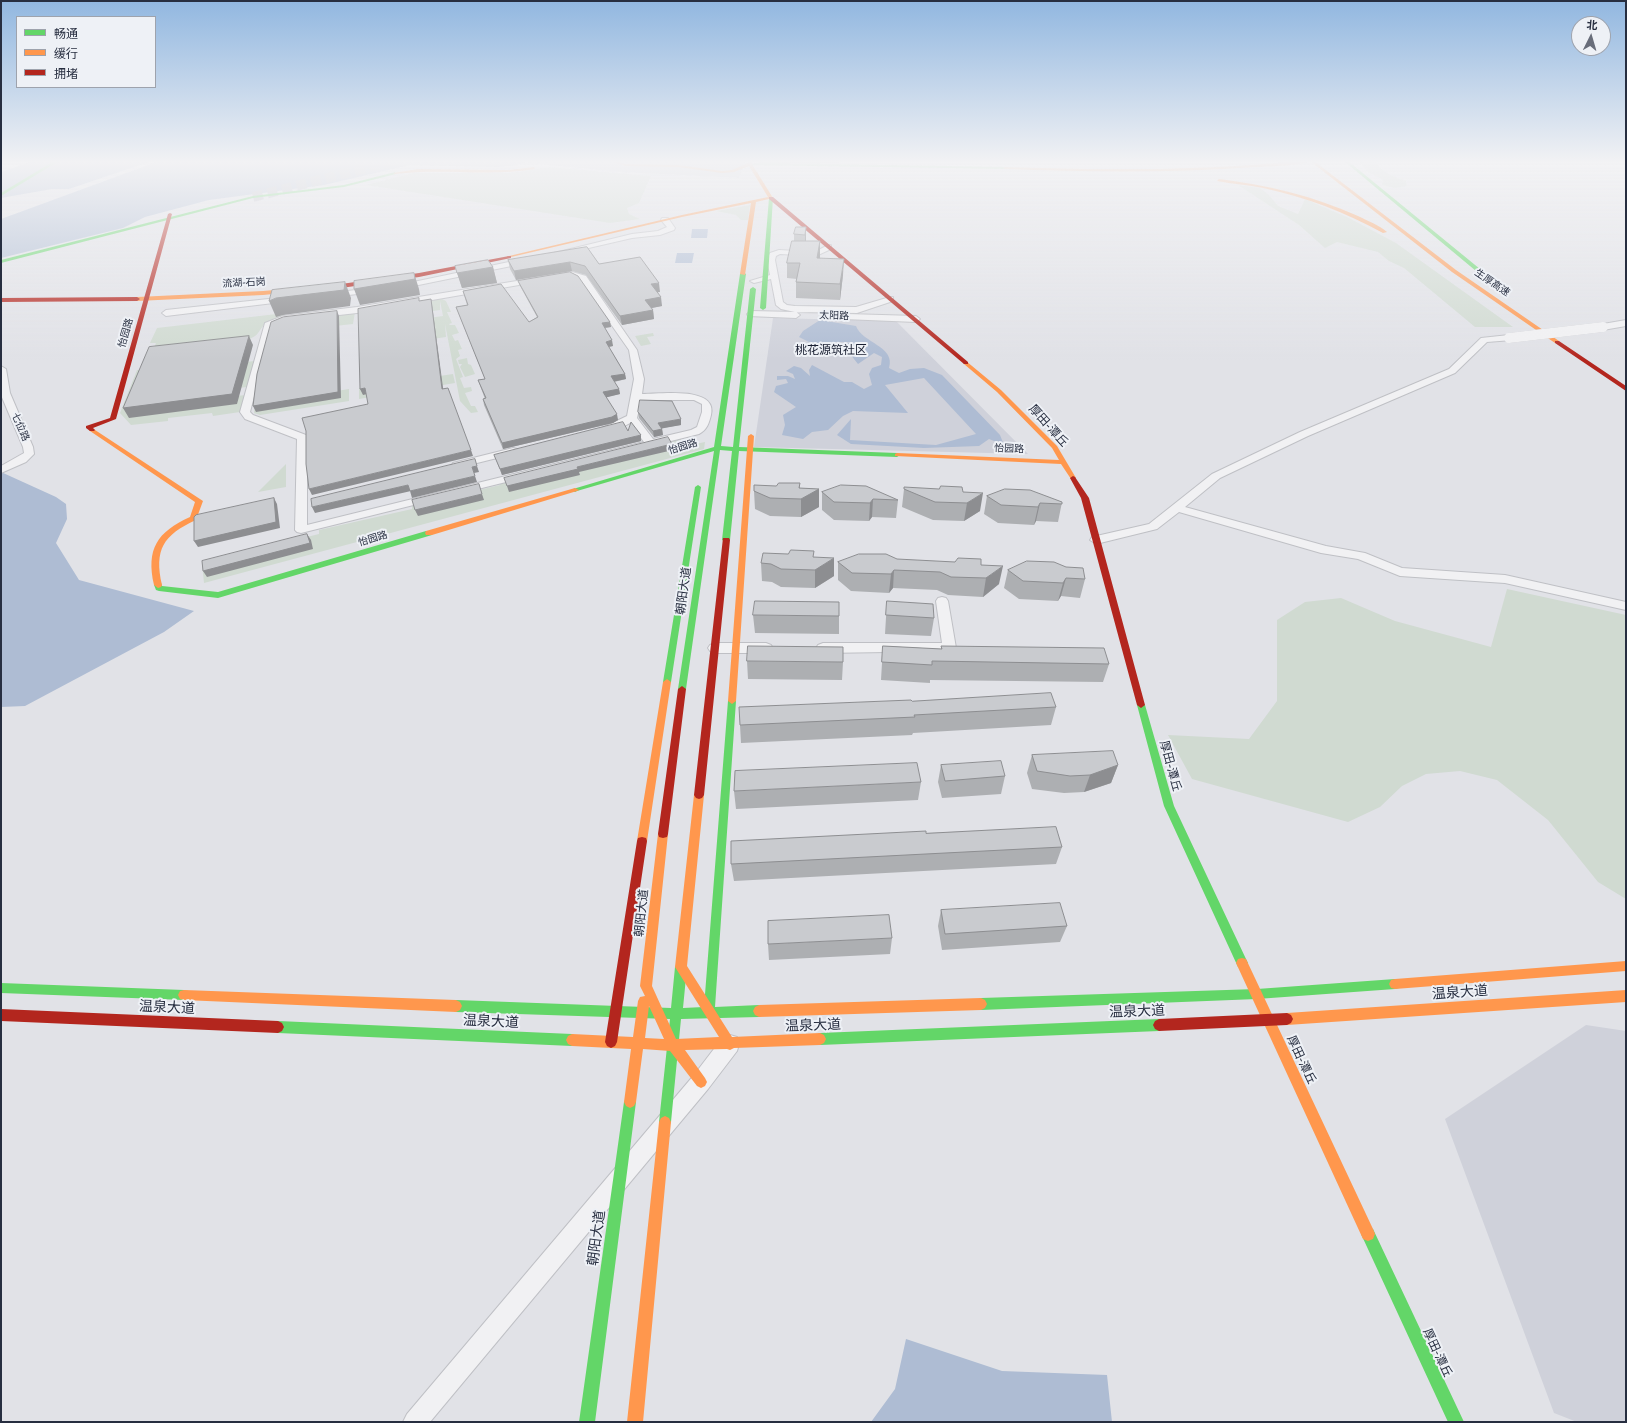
<!DOCTYPE html>
<html>
<head>
<meta charset="utf-8">
<style>
	body { margin:0 }
	#map { position:relative; width:1627px; height:1423px; overflow:hidden; background:#e1e2e7; font-family:Arial,"Noto Sans SC",sans-serif }
	canvas { display:block }
	.frame { position:absolute; inset:0; border:2px solid #272e40; pointer-events:none }
	.legend { position:absolute; left:16px; top:16px; width:140px; height:72px; box-sizing:border-box; background:#eef1f6; border:1px solid #9ea3ad; margin:0; padding:5px 7px; list-style:none; font-size:12px; color:#272e40 }
	.legend li { display:flex; align-items:center; gap:8px; height:20px }
	.legend b { width:20px; border:1px solid #9ea3ad }
	.north { position:absolute; left:1571px; top:16px; width:40px; height:40px; box-sizing:border-box; background:#eef1f6; border:1px solid #9ea3ad; border-radius:50%; rotate:5deg; font-size:11px; font-weight:700; line-height:16px; text-align:center; color:#272e40 }
	.north::after { content:''; display:block; margin:auto; width:14px; height:18px; background:#686d7a; clip-path:polygon(50% 0,100% 100%,50% 72%,0 100%) }
</style>
</head>
<body>
<div id="map">
<canvas width="1627" height="1423"></canvas>
<div class="frame"></div>
<ul class="legend">
<li><b style="height:5px;background:#63d668"></b>畅通</li>
<li><b style="height:5px;background:#ff974d"></b>缓行</li>
<li><b style="height:5px;background:#b3261e"></b>拥堵</li>
</ul>
<div class="north">北</div>
</div>
<script>
const g = document.querySelector('canvas').getContext('2d');
g.lineJoin = 'round';
function fill(path, color) {
  g.fillStyle = color;
  g.fill(path, 'evenodd');
}
function stroke(path, color, width, dash) {
  g.strokeStyle = color;
  g.lineWidth = width;
  g.lineCap = dash ? 'butt' : 'round';
  g.setLineDash(dash || []);
  g.stroke(path);
}
function write(font, color, halo, rows, align = 'center') {
  g.font = font + ' Arial,"Noto Sans SC",sans-serif';
  g.lineWidth = 4;
  g.setLineDash([]);
  g.textBaseline = 'middle';
  g.strokeStyle = halo;
  g.fillStyle = color;
  for (const [text, x, y, turn = 0] of rows) {
    g.save();
    g.translate(x, y);
    g.rotate((+turn || 0) * Math.PI / 180);
    g.textAlign = isNaN(turn) ? turn : align;
    if (halo) g.strokeText(text, 0, 0);
    g.fillText(text, 0, 0);
    g.restore();
  }
}
fill(new Path2D(`
	M530,161h215l-6,17 -117,-6 -94,-9z
	M773,318l123,3 132,133 -274,-7z
	M1586,1025l40,6v391h-49l-23,-9 -109,-294z`), '#cfd1da');
fill(new Path2D(`
	M1359,161h16c6,11 19,16 31,20l1,5 -12,2 -13,-3 1,-5 -15,-8z
	M549,167l102,9 -12,27 -12,5 2,6 11,5 -30,4 -244,-38 47,-12h97z
	M1238,185l22,3 9,7 9,11 20,8 7,-15 44,19 47,25 117,84h-38l-71,-59 -15,-7 -11,-9 -41,-10 -12,6 -26,-23z
	M750,205l-2,15h-7l-5,-5 -20,-4z
	M442,299l4,2 5,11h-4l5,11 -3,1 1,1h5l4,8 -7,2 3,6 3,-1 4,9 -4,1 2,6 -4,3 7,18 -3,1 4,10 7,-1 1,4 -7,2 6,13h4l3,6 -7,1 -11,-12 -15,-77 1,13 -87,13v-22l84,-12 -3,-15v9l-78,11 -2,-11z
	M355,312l-2,12 -82,9 3,-10z
	M285,313l-1,3c-8,2 -16,4 -21,10 -5,6 -5,10 -14,13l-96,11 3,-7h-6l7,-15z
	M653,333l1,3 -7,1 4,7 -10,2 -6,-10z
	M467,358l1,6 3,1 4,9 -10,3 -5,-10 2,-3h-3l-1,-4z
	M254,361l-7,26 -18,2 -94,21 110,-15 -5,17 -27,4 -1,-3 -44,5v3l-37,4 -11,-12 17,-43 12,-1 -2,6z
	M453,374l2,9 -96,16v-11z
	M349,389v12l-89,14 -6,-2 1,-9z
	M680,438l6,8 19,-4 -1,7 -500,134 -2,-20 117,-29v-4l93,-21v-3l88,-21 -1,-2z
	M286,464v23l-28,5z
	M1507,589l119,26v284l-28,-17 -50,-62 -51,-40 -37,-9 -34,3 -24,12 -22,21 -32,15 -156,-43 -24,-44 81,4 28,-38v-81l28,-18 36,-4 54,23 96,26z`), '#d0dad1');
fill(new Path2D(`
	M33,161h119l-83,28h-17l-51,9v-26z
	M159,161h370l-12,4 -19,2 -88,-2 -86,20 -115,15 -64,17 -22,11 -122,30v-39z
	M692,229h16l-1,9h-16z
	M677,253h17l-2,10h-17z
	M820,320l36,6c6,17 40,20 33,42l10,5 11,-4 14,-1 18,7 58,60 4,10 -15,-6 -10,7 -55,2 -73,-4 -14,-9 14,-16 -1,21 86,5 40,-11 -52,-56 -39,7 23,28 -55,-2 -10,5 -15,14 -16,2 -9,7 -21,-4 3,-10 -2,-10 13,-8 -22,-15 2,-6 12,-3 -2,-4 -9,1v-4h11l7,3 -2,-5 -7,-3 8,-5 7,2 9,8 -1,-6 3,-5 32,17h8l12,7 8,-4 -3,-11 3,-6 9,-3 1,-8 -8,-4 -16,11 -8,-10 -11,-4 11,-8h-20l-15,3 -16,-8 4,-6z
	M1,472l55,25 10,7 1,15 -11,24 23,37 115,31 -30,21 -139,74 -24,1z
	M906,1339l96,32 105,4 5,47h-241l24,-33z`), '#aebcd3');
stroke(new Path2D(`
	M253,197l141,-36`), '#bcbec6', 10, [10, 5]);
const street = new Path2D(`
	M662,218h6l7,10 -1,2 -14,5 -28,3 -78,18 -4,-2 82,-20 26,-3 9,-4 -6,-7z
	M828,245h3v4l-15,7 -36,-2 -4,2 -1,4 8,42 4,3 8,1 61,1 34,-10h3v4l-36,12 -62,-1 -14,-3 -5,-4 -5,-26 -17,4 -4,-2 20,-6 -3,-15 3,-7 9,-3 36,2z
	M528,258h3v4l-132,27 -4,-2 4,-2z
	M572,272l14,4 51,74 7,29 -2,15c18,0 76,-8 69,21 -2,8 -4,15 -12,19l-398,99 -4,-1 -2,-2 2,-91 -52,-20 -5,-7 25,-89 18,-7 74,-9zM571,276l9,4 49,70 5,29 -7,37 -27,13 5,3 16,-4 9,-5 14,19 -337,83v-88l-1,-2 -53,-20 -3,-3 22,-86 13,-5 72,-8zM641,400h53l8,4v8l-5,15 -6,3 -38,9 -16,-21z
	M373,288h3v4l-46,5 -4,-2 4,-2z
	M287,297h3v4l-124,15 -4,-3 4,-3z
	M751,311l45,1 4,3 -4,3 -48,-2 -1,-2z
	M847,314l69,2 4,3 -4,3 -72,-3v-4z
	M1626,320v6l-23,4 -4,-3 4,-3z
	M1509,335l3,1v4l-25,2 -32,31 -147,63 -88,42 -35,29 141,39 39,7 37,15 103,7 121,27v8l-121,-27 -105,-7 -42,-17 -37,-6 -142,-41 -22,17 -61,15 -6,-4 2,-3 57,-13 63,-50 88,-42 149,-63 32,-31z
	M1,366l5,3 4,24 23,54 1,7 -8,8 -25,11v-7l23,-13 -1,-6 -22,-52z
	M513,448l4,1 1,2 -1,2 -60,15 -5,-3 1,-2z
	M942,597l4,1 2,3 8,47 -2,3 -131,2 -5,-2 -2,-3 2,-3 5,-2h119l-6,-42 2,-3z
	M715,643h51l5,2 2,3 -2,3 -5,2h-51l-5,-2 -2,-3 2,-3z
	M730,1035l7,2 2,7 -2,7 -29,38 -278,333h-27l4,-8 287,-339 29,-38z`);
stroke(street, '#bfc0c5', 2);
fill(street, '#f1f1f3');
fill(new Path2D(`
	M54,161h5l-58,35v-3z
	M774,161h86l-2,1 -83,1 230,4 2,1 -2,1 -255,-4 -2,-1z
	M1344,161h4l132,108v2h-4z
	M395,172l1,2 -52,13 -91,11 -252,65v-3l252,-64 91,-11z
	M771,197l2,1 -7,110 -3,2 -3,-2 9,-110z
	M743,272l3,2 -25,172 12,1 17,-158 3,-2 3,2 -17,158 158,6 3,2 -3,2 -158,-6 -9,89 -4,2 -4,-2 10,-89 -12,-1 -34,239 -4,3 -4,-3 36,-238 -137,40 -2,1 -4,-2 2,-1 141,-42 26,-173z
	M698,485l3,2 -30,195 -4,3 -4,-3 32,-195z
	M426,531h6l1,2 -1,2 -214,63 -59,-7 -3,-1 -2,-5 4,-3 3,1 1,3 56,6z
	M732,698l4,3 -21,306 44,-2 4,2 2,4 -2,4 -4,2 -78,2 -10,103 -2,4 -4,2 -4,-2 -2,-4 11,-103 -214,-7 -4,-2 -2,-4 2,-4 4,-2 215,8 4,-41 2,-4 4,-1 4,1 2,4 -4,41 21,-1 24,-306z
	M1141,702l4,3 29,101 72,153 2,4 -2,4 -4,1 -4,-1 -74,-161 -27,-101z
	M1395,979l4,1 2,4 -2,4 -4,1 -138,10 -276,11 -4,-2 -2,-4 2,-4 4,-2 276,-9z
	M1,983l183,7 4,1 2,4 -2,4 -4,1 -183,-7z
	M1159,1019l4,2 2,4 -2,4 -4,2 -339,14 -4,-2 -2,-4 2,-4 4,-2z
	M278,1021l294,13 4,2 2,4 -2,4 -4,2 -294,-13 -4,-2 -2,-4 2,-4z
	M630,1096l4,2 2,4 -41,320h-16l45,-320 2,-4z
	M1368,1227l5,2 91,193h-16l-87,-188 2,-5z`), '#63d668');
fill(new Path2D(`
	M608,161h6l12,3 52,1 44,6 10,-1 16,-7v-2h4v3l21,34 -17,4 -11,73 -5,-1 11,-71 -69,14 -175,41v-2h2l173,-41 86,-18 -19,-31 -15,6 -12,1 -44,-6 -52,-1z
	M1298,161h16l142,109 103,71v2h-4l-103,-71 -142,-111c-10,5 -41,5 -54,6 -84,6 -167,5 -251,2l-2,-1 2,-1c98,3 196,4 293,-6z
	M534,167l1,2c-46,8 -93,-1 -140,5l-2,-1 25,-4 90,1z
	M1219,179c48,6 95,17 139,37 10,5 21,9 29,16l-4,1c-38,-21 -77,-36 -120,-45 -15,-3 -30,-4 -46,-7z
	M341,284l3,2 -1,1 -80,8 -126,6 -3,-2 3,-2 126,-6z
	M966,361l35,29 56,56 19,32 -1,1h-4l-10,-15 -166,-8v-2l2,-1 162,7 -7,-12 -55,-56 -33,-28 -1,-1z
	M92,428l111,73 -7,19c-33,15 -42,30 -34,65l-1,2 -3,1 -4,-3c-8,-36 3,-53 36,-68l5,-15 -105,-71 -1,-1z
	M751,434l3,2 -18,265 -4,3 -4,-3 20,-265z
	M575,488l4,2 -2,1 -145,44h-6l-1,-2 1,-2z
	M667,679l4,3 -24,159 -1,3 -4,1 -4,-1 -1,-3 26,-159z
	M699,791l3,1 2,3 -17,171 45,71 88,-4 4,2 2,4 -2,4 -4,2 -86,3 -4,2 -3,-1 -42,1 20,28 2,4 -2,4 -4,2 -4,-2 -27,-35 -27,-2 -7,53 -2,4 -4,2 -4,-2 -2,-4 7,-53 -59,-3 -4,-2 -2,-4 2,-4 4,-2 61,3 5,-36 2,-4 5,-1 -5,-10 18,-152 1,-3 4,-1 4,1 1,3 -16,152 24,53 43,-2 -44,-70 19,-172 2,-3zM649,1006l15,33 -19,-1z
	M1242,958l4,1 127,270 2,5 -2,5 -5,2 -5,-2 -127,-276 2,-4z
	M1626,961v10l-231,18 -4,-1 -2,-4 2,-4 4,-1z
	M184,990l272,10 4,2 2,4 -2,4 -4,2 -272,-12 -4,-1 -2,-4 2,-4z
	M1626,990v12l-339,23 -4,-2 -2,-4 2,-4 4,-2z
	M981,998l4,2 2,4 -2,4 -4,2 -222,7 -4,-2 -2,-4 2,-4 4,-2z
	M665,1116l4,2 2,4 -28,300h-16l32,-300 2,-4z`), '#ff974d');
fill(new Path2D(`
	M769,197h4l195,165v2h-4l-195,-165z
	M170,213l2,1 -56,205 -23,9 2,2 -1,1h-4l-4,-3v-2l24,-8 58,-204z
	M509,256h2v2l-92,19 -78,11 -3,-2 3,-2 78,-11z
	M1,298l136,-1 3,2 -3,2 -136,1z
	M1555,341h4l67,45v5l-71,-48z
	M1073,476l2,1 14,21 56,207 -4,3 -4,-3 -56,-207 -11,-20z
	M723,538h6l1,2 -26,255 -2,3 -3,1 -3,-1 -2,-3z
	M682,686l4,3 -18,145 -1,3 -4,1 -4,-1 -1,-3 20,-145z
	M642,837l4,1 1,3 -30,201 -2,4 -4,2 -4,-2 -2,-4 32,-201 1,-3z
	M1,1009l277,12 4,2 2,4 -2,4 -4,2 -277,-12z
	M1287,1013l4,2 2,4 -2,4 -4,2 -128,6 -4,-2 -2,-4 2,-4 4,-2z`), '#b3261e');
const streetBridge = new Path2D(`
	M1509,338l94,-11`);
stroke(streetBridge, '#bfc0c5', 10, []);
stroke(streetBridge, '#f1f1f3', 10);
fill(new Path2D(`
	M806,227v14h14v17l23,17 -3,25 -44,-2v-16l1,-3 -10,-1v-15l7,-22v-7z
	M587,247l12,17 61,28h-3l5,14 -11,2 2,2 1,9 -32,6 -36,-50 -14,-4 -56,9 -6,-11 -2,-9z
	M455,266l38,1 4,16 -35,5z
	M518,281l92,41 1,5 -6,1 8,18 -4,1 16,27 1,5 -12,3 5,7 1,5 -14,3 12,23 -5,3 -110,26 -19,-44 -1,-6h2l-7,-19 7,-1 -27,-67 -2,-5 11,-2 -4,-14 66,31 8,-5 -17,-31z
	M638,412l43,13 -19,3 1,7 -9,2 -15,-19z
	M628,431l13,10 -139,34 -8,-20z
	M800,483v5l19,1v18l-18,10 -31,-1 -15,-7 -1,-18 22,-5z
	M904,489l59,3 17,19 -16,10 -31,-1 -31,-13z
	M822,492l76,8 -2,18 -24,-1 -3,4 -35,-1 -12,-10z
	M987,496l75,6 -4,20 -22,-1 -2,4 -36,-2 -14,-9z
	M814,557l20,19 -19,12 -34,-1 -9,-5 -10,-1 -1,-18z
	M838,562l143,3 18,19 -16,13 -35,-2 -11,-5 -44,-2 -4,5 -38,-2 -13,-11z
	M1008,570l77,9 -5,19 -19,-2 -3,5 -39,-2 -15,-11z
	M887,601l47,17 -3,18 -46,-2z
	M753,615l86,1v18l-84,-1z
	M883,646l58,3v-3l168,18 -6,18 -173,-2v3l-49,-3z
	M747,661l96,1 -1,18 -94,-1z
	M912,701l144,6 -5,18 -138,8 -1,2 -171,8 -1,-18z
	M1032,755l86,10 -7,18 -27,9 -20,1 -32,-4 -5,-16z
	M941,765l64,11 -4,18 -59,4 -4,-16z
	M921,782l-3,18 -182,9 -2,-18z
	M926,833l136,14 -6,17 -322,17 -3,-17z
	M941,910l126,16 -7,16 -118,8 -4,-24z
	M892,938l-2,16 -121,6 -1,-16z`), '#adafb2');
fill(new Path2D(`
	M806,227v15l-1,8v-15z
	M820,241v16l-3,17v-16z
	M844,259l-1,16 -3,25v-16z
	M570,262l2,9 -56,9 -2,-9z
	M493,267l4,16 -35,5 -5,-15z
	M414,273l5,16 1,6 -60,10 -6,-16z
	M345,282l6,16 -1,8 -67,9 -7,2 -7,-16 7,-3z
	M659,283l1,9 -8,1 -1,-9z
	M661,297l1,9 -15,3 -2,-9z
	M431,299l1,6 12,90 -2,-6z
	M653,310l1,9 -32,6 -2,-9z
	M337,311l2,5 2,82 -85,14 -3,-6z
	M610,322l1,5 -8,1 -1,-5z
	M249,336l4,9 -16,59 -108,14 -6,-10z
	M612,340l1,6 -6,1 -1,-5z
	M625,374l1,5 -14,3 -1,-6z
	M365,388l2,6 -4,1 -3,-6z
	M619,389l1,5 -16,4 -1,-6z
	M617,414l1,6 -5,3 -110,26 -1,-6z
	M681,419v6l-22,4 -1,-6z
	M662,429l1,6 -9,2 -1,-6z
	M641,435v6l-139,34 -2,-6z
	M672,444l1,6 -94,22 1,3 -71,17 -2,-6 70,-19z
	M471,450l2,6 -161,39 -3,-6z
	M477,466l2,6 -5,1 -2,-6z
	M475,476l2,6 -65,16 -2,-7z
	M408,485l3,6 -96,22 -3,-6z
	M819,489v18l-18,10v-18z
	M983,493l-3,18 -16,10 3,-18z
	M482,494l2,6 -66,16 -3,-6z
	M274,498l3,6 3,24 -82,19 -4,-6z
	M873,499l-1,18 -3,4 1,-18z
	M1040,503l-4,18 -2,4 4,-18z
	M307,534l4,6 2,9 -106,28 -4,-6z
	M834,558v18l-19,12v-18z
	M1003,566l-4,18 -16,13 3,-19z
	M894,570l-1,18 -4,5 2,-19z
	M1066,578l-5,18 -3,5 5,-18z
	M1118,765l-7,18 -27,9 6,-17z`), '#8d8e91');
const building = new Path2D(`
	M796,227h10l-1,8 -11,-1z
	M792,241h28l-3,17 27,1 -4,25 -44,-2 4,-19h-13z
	M587,247l12,17 41,-7 19,26 -8,1 10,13 -16,3 8,10 -33,6 -35,-50 -15,-4 -56,9 -6,-11z
	M488,260l5,7 -36,6 -2,-7z
	M570,272l8,4 32,46 -8,1 10,17 -6,2 19,32 -14,2 8,13 -16,3 14,22 -5,3 -110,26 -19,-44 3,-1 -8,-18 7,-1 -29,-72 12,-2 -5,-14 38,-7 28,38 9,-5 -20,-36z
	M414,273l1,6 -61,10v-8z
	M345,282l-1,8 -68,8 -7,3 3,-11z
	M419,298v3l12,-2 11,90 6,-1 23,62 -162,39 -3,-25v-33l-4,-13 66,-14 -3,-16 -5,1 -2,-80z
	M337,311l1,81 -85,14 4,-32 14,-52 12,-5z
	M249,336l-17,58 -109,14 26,-61z
	M640,400l32,1 9,18 -23,4 4,6 -9,2 -15,-19z
	M623,422l5,9 3,-9 10,13 -141,34 -6,-14z
	M668,437l4,7 -95,23 1,2 -71,17 -3,-8z
	M475,459l2,7 -5,1 3,9 -65,15 -2,-6 -96,22 -1,-8z
	M779,483h21l-1,5 20,1 -18,10 -31,-1 -16,-7v-6l22,1z
	M479,484l3,10 -67,16 -3,-10z
	M841,485l25,1 32,14 -25,-1 -3,4 -36,-1 -12,-10z
	M941,486l21,1 1,5 20,1 -16,10 -32,-1 -31,-13v-2l35,2z
	M1005,489l25,1 32,12v2l-22,-1 -2,4 -37,-2 -14,-9z
	M274,498l2,24 -82,19v-24l2,-2z
	M307,534l3,9 -107,28 -1,-10z
	M791,550l23,1 -1,6 21,1 -19,12 -34,-1 -10,-5 -10,-1 2,-10 25,1z
	M859,554h27l11,5 58,3 3,-4 23,1v6l22,1 -17,12 -35,-1 -11,-5 -46,-2 -3,4 -39,-1 -14,-11z
	M1027,561l27,1 12,5 17,1 2,11 -19,-1 -3,5 -40,-2 -15,-11z
	M755,601l84,1v14l-86,-1z
	M887,601l46,3 1,14 -48,-3z
	M748,646l95,1v15l-96,-1z
	M883,646l59,3 -1,-3 163,2 5,16 -177,-3v4l-50,-3z
	M1051,693l5,14 -142,8 1,2 -175,8 -1,-18 172,-7 1,1z
	M1113,751l5,14 -28,10 -20,1 -33,-5 -5,-16z
	M1001,761l4,15 -60,5 -4,-16z
	M917,763l4,19 -187,9 1,-20z
	M1056,827l6,20 -331,17v-23l195,-10v2z
	M1060,903l7,23 -122,8 -4,-24z
	M889,915l3,23 -124,6v-23z`);
fill(building, '#c9cbcf');
stroke(building, '#8d8e91', 1);
const sky = g.createLinearGradient(0, 0, 0, 360);
sky.addColorStop(0, '#91b7e0');
sky.addColorStop(0.45, '#f2f2f4');
sky.addColorStop(1, '#f2f2f400');
g.fillStyle = sky;
g.fillRect(0, 0, 1627, 360);
write('10px', '#272e40', '#eef1f6', [
	["流湖-石岗",244,283,-3],
	["生厚高速",1492,283,34],
	["太阳路",834,316,2],
	["怡园路",126,333,-74],
	["七位路",20,427,66],
	["怡园路",683,447,-17],
	["怡园路",1009,449,2],
	["怡园路",373,539,-17]
]);
write('12px', '#191f31', '#eef1f6', [
	["桃花源筑社区",831,351]
]);
write('12px', '#272e40', '#eef1f6', [
	["厚田-潭丘",1048,426,48],
	["朝阳大道",684,591,-82],
	["厚田-潭丘",1170,766,75],
	["朝阳大道",642,913,-84],
	["厚田-潭丘",1301,1060,65],
	["厚田-潭丘",1437,1353,65]
]);
write('14px', '#272e40', '#eef1f6', [
	["温泉大道",1460,993,-4],
	["温泉大道",167,1008,3],
	["温泉大道",1137,1012,-2],
	["温泉大道",491,1022,3],
	["温泉大道",813,1026,-2],
	["朝阳大道",597,1238,-82]
]);
</script>
</body>
</html>
